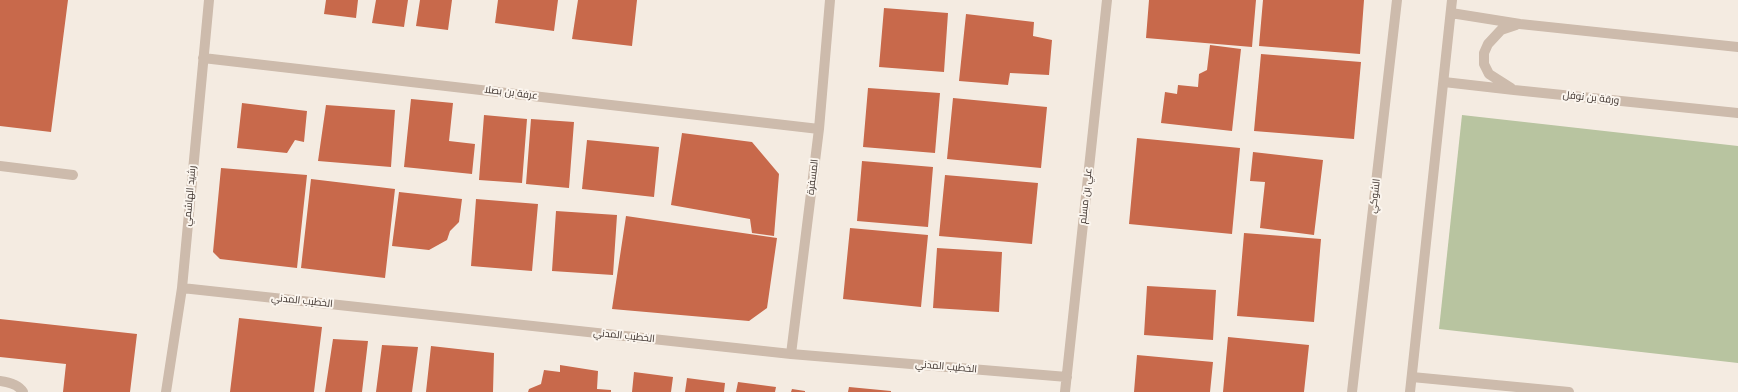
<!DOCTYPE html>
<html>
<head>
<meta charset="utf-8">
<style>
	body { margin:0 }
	canvas { display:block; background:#f4ebe1 }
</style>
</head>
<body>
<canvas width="1738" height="392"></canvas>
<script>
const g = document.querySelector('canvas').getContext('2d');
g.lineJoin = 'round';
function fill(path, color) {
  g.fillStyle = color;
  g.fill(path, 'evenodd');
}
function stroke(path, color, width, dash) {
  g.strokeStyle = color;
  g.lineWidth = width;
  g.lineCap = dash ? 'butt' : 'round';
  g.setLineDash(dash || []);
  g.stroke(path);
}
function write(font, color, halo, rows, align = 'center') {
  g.font = font + ' Helvetica,Cairo,sans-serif';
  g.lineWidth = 4;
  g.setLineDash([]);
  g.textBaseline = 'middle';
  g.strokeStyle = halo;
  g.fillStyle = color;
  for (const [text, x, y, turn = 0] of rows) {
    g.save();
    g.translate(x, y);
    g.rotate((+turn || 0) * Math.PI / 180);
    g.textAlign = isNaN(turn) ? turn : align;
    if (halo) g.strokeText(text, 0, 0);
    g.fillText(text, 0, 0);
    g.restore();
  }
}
fill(new Path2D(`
	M1462,115l276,31v217l-299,-34z`), '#b8c4a0');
fill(new Path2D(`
	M0,0h68l-17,132 -51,-6z
	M326,0h32l-2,18 -32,-4z
	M376,0h32l-4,27 -32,-4z
	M420,0h32l-4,30 -32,-4z
	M498,0h60l-4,31 -59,-8z
	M578,0h59l-5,46 -60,-7z
	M1149,0h107l-4,47 -106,-9z
	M1263,0h101l-4,54 -101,-8z
	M884,8l64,5 -4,59 -65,-5z
	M966,14l68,8 -1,14 19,4 -3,35 -39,-2 -2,12 -49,-4z
	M1210,45l31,4 -9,82 -71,-8 4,-31 12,2 1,-9 20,2 1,-13 8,-4z
	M1261,54l100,8 -7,77 -100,-8z
	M868,88l72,5 -5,60 -72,-6z
	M953,98l94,9 -6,61 -94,-9z
	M411,99l42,4 -4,38 26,3 -3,30 -68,-7z
	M242,103l65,8 -3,31 -9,-2 -8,13 -50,-5z
	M326,105l69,5 -4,57 -73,-6z
	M484,115l43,4 -5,64 -43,-3z
	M531,119l43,3 -5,66 -43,-4z
	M682,133l70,9 27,32 -5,62 -22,-3 -2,-14 -79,-14z
	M1137,138l103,10 -8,86 -103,-10z
	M587,140l72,7 -5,50 -72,-8z
	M1253,152l70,8 -9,75 -54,-7 5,-46 -15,-1z
	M862,161l71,6 -5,60 -71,-6z
	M221,168l86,7 -10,93 -77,-9 -7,-7z
	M945,175l93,8 -6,61 -93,-8z
	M311,179l84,10 -10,89 -84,-10z
	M399,192l63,7 -3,23 -9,9 -3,9 -18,10 -37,-4z
	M476,199l62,5 -6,67 -61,-5z
	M556,211l61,4 -4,60 -61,-4z
	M626,216l151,22 -10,70 -18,13 -137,-12z
	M850,228l78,7 -7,72 -78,-8z
	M1244,233l77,6 -7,83 -77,-6z
	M937,248l65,4 -3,60 -66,-4z
	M1147,286l69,4 -3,50 -69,-5z
	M239,318l83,9 -8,65h-84z
	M0,319l137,15 -7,58h-67l3,-28 -66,-7z
	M1228,337l81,8 -5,47h-81z
	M333,339l35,2 -6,51h-37z
	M382,345l36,2 -6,45h-36z
	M431,346l63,7 -1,39h-67z
	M1137,355l76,7 -3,30h-76z
	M560,365l38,6 -1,18 14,1v2h-83l1,-3 12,-5 3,-14 16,2z
	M634,372l39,5 -2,15h-39z
	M687,378l38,5 -1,9h-39z
	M738,382l38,5 -1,5h-39z
	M849,387l42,4v1h-43z
	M792,389l13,2v1h-14z`), '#c8694b');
stroke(new Path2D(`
	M0,166l73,9
	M0,381c9,1 18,3 23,11`), '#cdbbac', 10);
stroke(new Path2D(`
	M1451,13l69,11 218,23
	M203,58l616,71
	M1444,82l70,8 224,23
	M1511,88l-22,-14 -5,-10v-11l4,-9 13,-14 15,-5
	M182,288l609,66 276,23
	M791,354l28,-225 11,-129
	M1412,377l157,15
	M166,392l16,-104 27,-288
	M1065,392l42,-392
	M1352,392l45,-392
	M1410,392l42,-392`), '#cdbbac', 10);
write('10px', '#3b302b', '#fbf5ee', [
	["عرفة بن بصلا",511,93,7],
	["ورقة بن نوفل",1591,98,6],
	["المسفرة",813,177,-83],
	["رشيد الهاشمي",190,196,-85],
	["علي بن مسلم",1086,196,-84],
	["الشوكي",1375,196,-83],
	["الخطيب المدني",302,301,6],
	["الخطيب المدني",624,336,6],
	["الخطيب المدني",946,367,5]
]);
</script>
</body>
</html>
